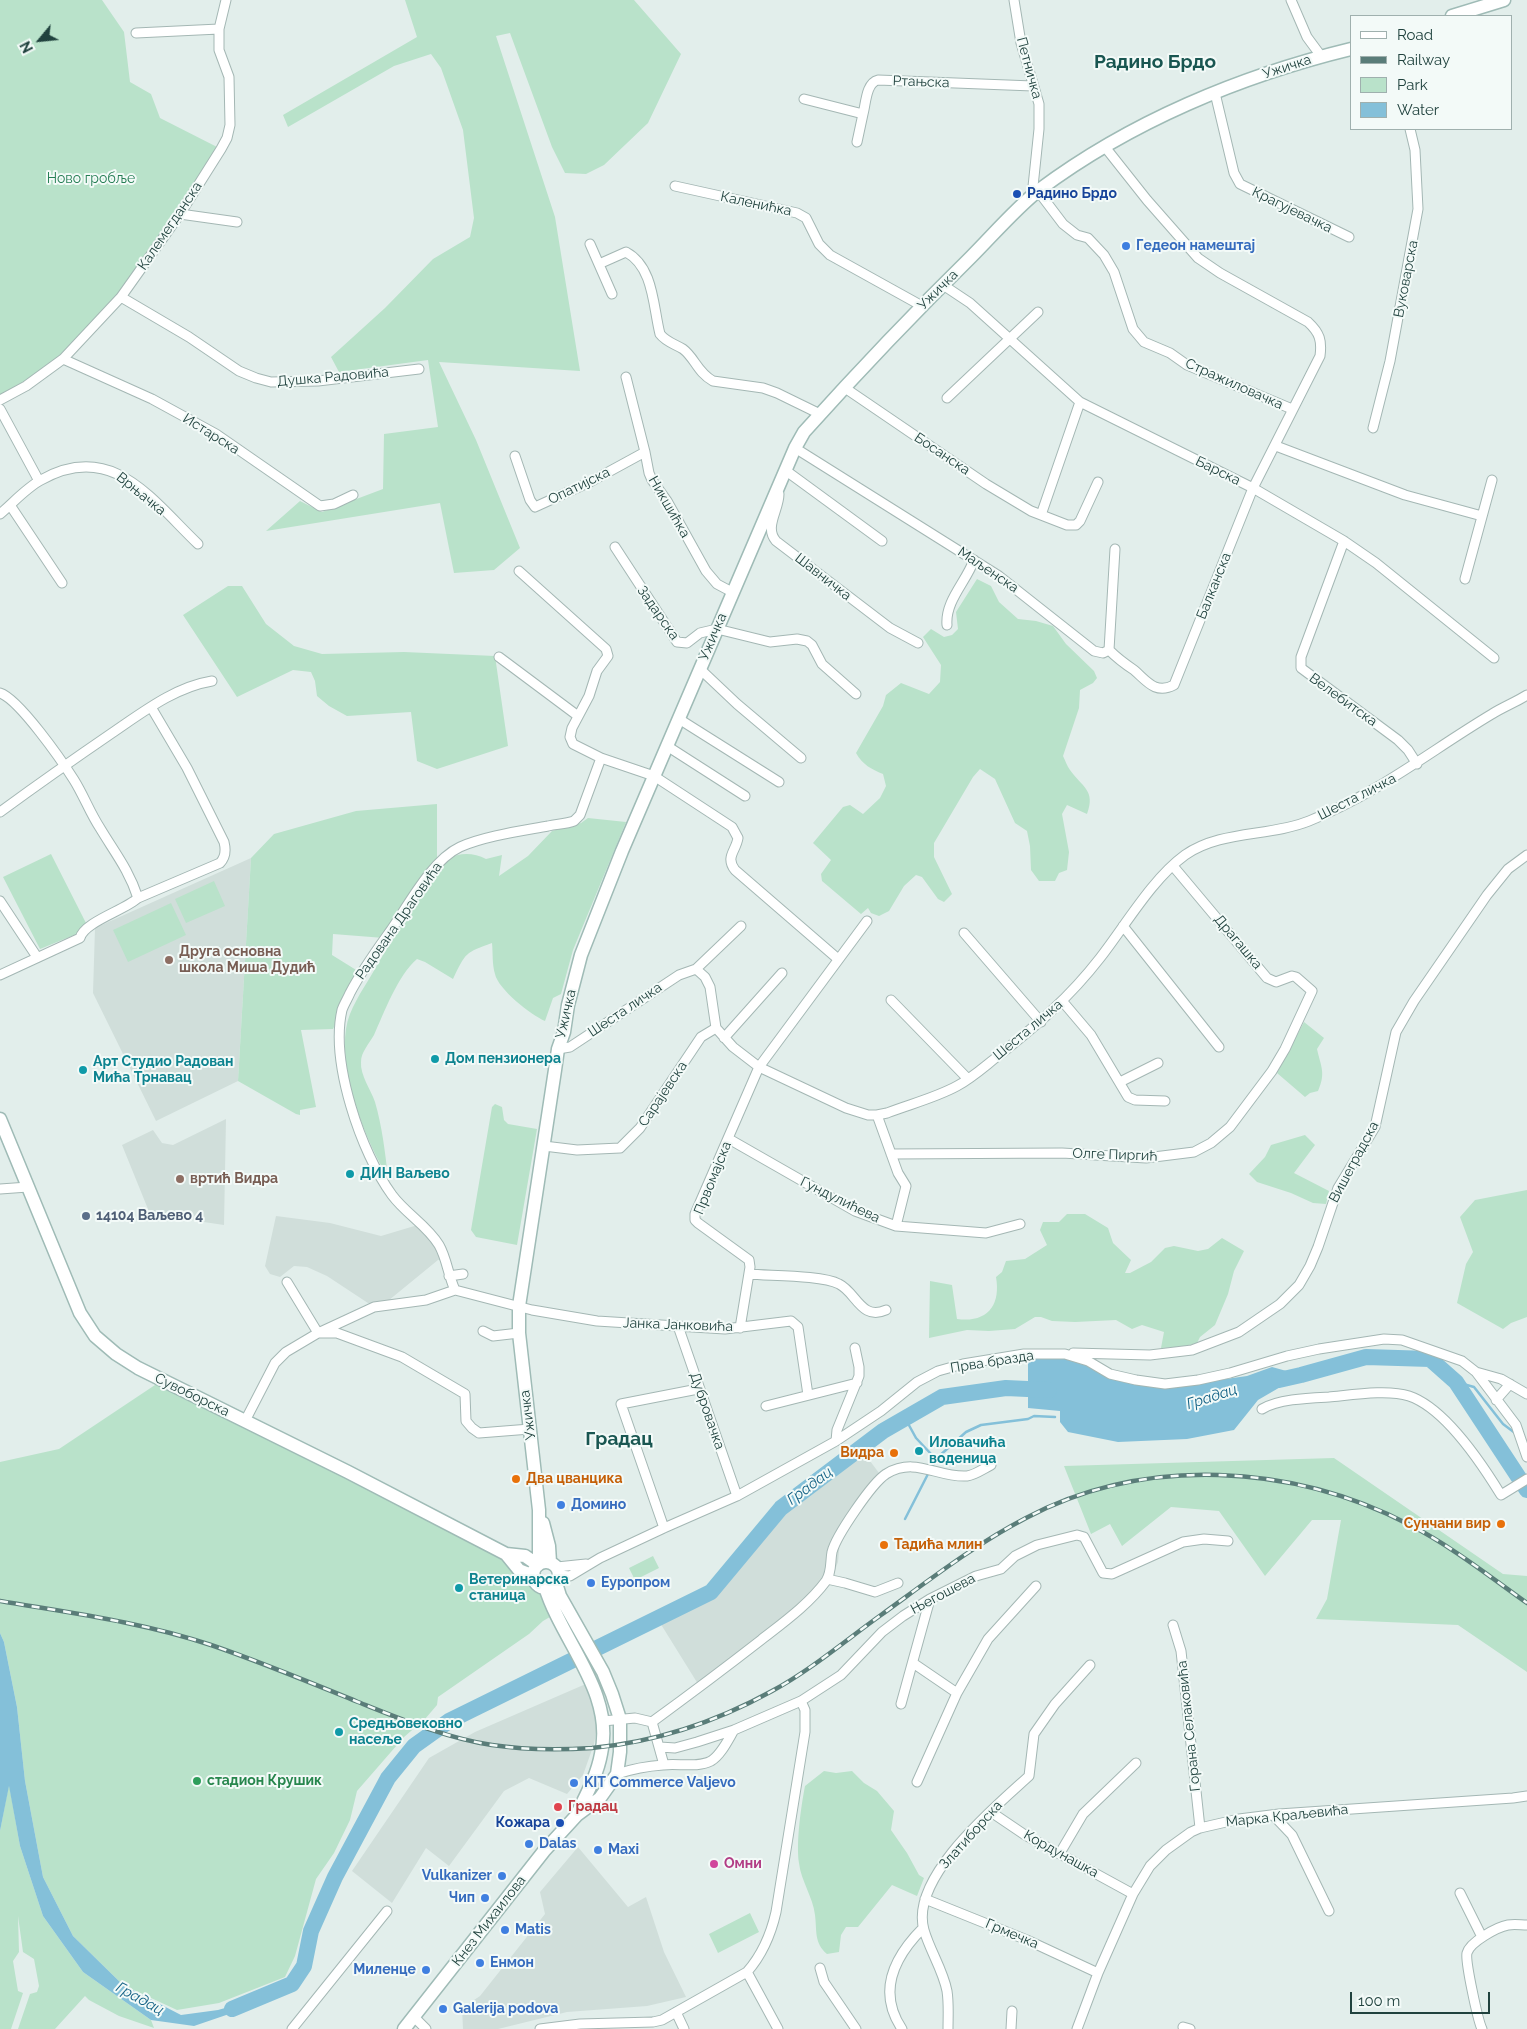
<!DOCTYPE html>
<html>
<head>
<meta charset="utf-8">
<style>
	body { margin:0 }
	#map { position:relative; width:1527px; height:2029px; overflow:hidden; background:#e2eeeb; font-family:Raleway,sans-serif }
	canvas { display:block }
	.legend { position:absolute; left:1350px; top:15px; width:162px; height:115px; box-sizing:border-box; background:#f3faf8; border:1px solid #9fb0ae; margin:0; padding:6px 9px; list-style:none; font-size:15px; color:#20423e }
	.legend li { display:flex; align-items:center; gap:10px; height:25px }
	.legend b { width:25px; border:1px solid #9fb0ae }
	.north { position:absolute; left:15px; top:15px; width:50px; height:50px; -webkit-text-stroke:4px #f3faf8; paint-order:stroke; rotate:242deg; font-size:14px; font-weight:700; line-height:20px; text-align:center; color:#20423e }
	.north::after { content:''; display:block; margin:auto; width:18px; height:22px; background:#20423e; clip-path:polygon(50% 0,100% 100%,50% 72%,0 100%) }
	.scale { position:absolute; left:1350px; top:1992px; width:140px; height:22px; box-sizing:border-box; border:2px solid #20423e; border-top:0; padding-left:6px; font-size:15px; line-height:18px; white-space:nowrap; color:#20423e; -webkit-text-stroke:4px #f3faf8; paint-order:stroke }
</style>
</head>
<body>
<div id="map">
<canvas width="1527" height="2029"></canvas>
<ul class="legend">
<li><b style="height:6px;background:#fff"></b>Road</li>
<li><b style="height:6px;background:#5a7d79"></b>Railway</li>
<li><b style="height:14px;background:#b9e2ca"></b>Park</li>
<li><b style="height:14px;background:#84c0d9"></b>Water</li>
</ul>
<div class="north">N</div>
<div class="scale">100 m</div>
</div>
<script>
const g = document.querySelector('canvas').getContext('2d');
g.lineJoin = 'round';
function fill(path, color) {
  g.fillStyle = color;
  g.fill(path, 'evenodd');
}
function stroke(path, color, width, dash) {
  g.strokeStyle = color;
  g.lineWidth = width;
  g.lineCap = dash ? 'butt' : 'round';
  g.setLineDash(dash || []);
  g.stroke(path);
}
function write(font, color, halo, rows, align = 'center') {
  g.font = font + ' Raleway,sans-serif';
  g.lineWidth = 4;
  g.setLineDash([]);
  g.textBaseline = 'middle';
  g.strokeStyle = halo;
  g.fillStyle = color;
  for (const [text, x, y, turn = 0] of rows) {
    g.save();
    g.translate(x, y);
    g.rotate((+turn || 0) * Math.PI / 180);
    g.textAlign = isNaN(turn) ? turn : align;
    if (halo) g.strokeText(text, 0, 0);
    g.fillText(text, 0, 0);
    g.restore();
  }
}
fill(new Path2D(`
	M251,858l-13,223 -82,40 -63,-128 2,-65z
	M226,1119l-2,106 -74,-11 -28,-69 31,-15 9,13 11,2z
	M276,1216l54,7 51,13 40,-12 25,35 -8,1 -55,45 -9,2 -47,-31 -20,-9 -13,-1 -14,11 -10,-3 -5,-8z
	M864,1453l18,24 -42,64 -2,21 -3,8 -28,29 -109,85 -41,-66 65,-32 70,-84z
	M588,1683l12,29 -6,32 -11,31 -16,19 -38,-16 -25,13 -55,75 -23,-18 -34,55 -40,-32 77,-113 46,-26z
	M578,1847l50,60 18,-10 18,55 22,45 -39,9 -80,6 -69,17h-35l-1,-21 18,-12 65,-82 -5,-22z`), '#d0deda');
fill(new Path2D(`
	M0,0h102l22,32 6,50 21,12 9,24 61,31 -100,148 -58,62 -63,41z
	M405,0h229l47,54 -33,69 -44,42 -18,9 -21,-1 -13,-26 -42,-114 -14,3 59,181 25,154 -141,-9 37,78 44,108 -26,22 -40,3 -14,-70 -174,28 34,-30 22,11 61,-23 1,-55 54,-7 -10,-67 -89,12 -8,-15 54,-49 48,-49 37,-22 4,-19 -11,-88 -22,-62 -10,-14 -37,12 -106,61 -5,-12 134,-78z
	M977,579l14,7 8,16 19,17 18,2 17,5 13,18 28,27 3,7 -4,5 -13,7 -1,18 -16,48c2,4 4,10 7,14 12,17 26,20 17,44l-20,-9 -5,9 7,38 -2,18 -8,3 -4,8h-16l-8,-11 -1,-24 -3,-15 -12,-8 -20,-44 -15,-10 -7,8 -39,66v14l18,37 -8,8 -6,-3 -16,-22 -6,-2 -12,11 -15,25 -10,5 -8,-3 -3,-5 -7,6 -39,-33 -1,-7 10,-14 -18,-17 30,-36 7,-2 13,9 17,-16 6,-12 -3,-12c-12,-5 -20,-9 -27,-21l27,-47 3,-11 15,-12 28,11 11,-12 1,-17 -18,-28 8,-8 13,8 8,-2 6,-6 -2,-17z
	M228,586h14l24,38 28,22 28,8 82,-2 91,4 13,90 -71,23 -20,-8 -6,-49 -64,4 -18,-10 -12,-10 -2,-15 -4,-9 -18,-2 -56,27 -54,-82z
	M437,804v57l-53,77 -51,-4 -1,21 29,18 -28,56 -32,1 15,77 -16,3v5l-4,-1 -58,-33 13,-223 23,-24 82,-23z
	M588,818l38,4 -53,128 -12,44 -8,4 -8,23c-14,-6 -47,-32 -50,-47 -3,-10 -2,-21 -3,-31 -27,10 -26,9 -39,36l-28,-17 -8,-3c-19,16 -33,54 -43,76 -5,9 -13,17 -13,27 -1,13 10,28 14,40 7,24 10,49 13,75 -23,-36 -49,-106 -42,-148 3,-20 16,-38 26,-55 23,-40 48,-78 76,-115 12,-7 26,-6 38,0l16,-4 -3,21 29,-20 24,-25 29,-8z
	M51,854l38,75 -49,20 -37,-72z
	M214,881l11,25 -39,17 -11,-24z
	M171,903l15,32 -58,27 -15,-32z
	M1304,1022l20,16 -7,11c4,18 9,24 1,42l-8,2 -5,4 -28,-24z
	M495,1104l7,3 2,13 4,4 29,5 -20,116 -41,-8 -5,-7 21,-123z
	M1305,1135l10,10 -21,28 35,18 -3,13 -13,-1 -22,-10 -34,-11 -8,-8 16,-17 6,-12z
	M1527,1190v127l-16,6 -8,6 -46,-26 9,-39 7,-12 -13,-35 15,-17z
	M1067,1214h18l23,14 5,15 18,17 -6,13h5l21,-11 14,-14 9,-2 24,5 10,-2 14,-11 22,13 -10,20 -6,23 -13,31 -15,12 -3,6 -15,4 -21,1 3,-16 -22,-7 -10,4 -16,-9 -41,2 -23,-1 -11,-4h-6l-20,12 -26,2 -22,-1 -38,8 1,-57 22,4 5,34c30,4 44,-13 39,-42l6,-5 4,-11 19,-2 22,-14 -7,-15 3,-8h16z
	M161,1381l345,173 35,32 14,28 -12,7 -14,13 -91,63 -1,8 -12,14 -21,18 -47,54 -7,29 -16,33 -18,26 -21,77 -10,21 -66,26 -42,7 -54,-25 -50,-49 -30,-59 -18,-96 -8,-74 -13,-65 -4,-9v-171l59,-13z
	M1334,1458l169,116 24,2v96l-69,-47 -142,-6 11,-20 14,-79h-29l-47,56 -46,-65 -48,-4 -49,39 -12,-22 -19,10 -27,-68z
	M653,1556l6,12 -24,12 -6,-12z
	M824,1771l12,2 16,-2 12,12 13,8 17,20 -3,19 16,23 12,22 5,3 -7,18 -25,-11 -34,42h-12l-5,8 -2,17 -12,2c-13,-11 -10,-23 -12,-39 -2,-18 -14,-34 -16,-52 -3,-21 2,-56 6,-77z
	M9,1784l11,62 23,70 40,56 68,48 3,8 -35,-12 -30,-16 -4,-4 -30,33h-37l12,-35 7,-2 2,-6 -5,-27 -11,-7 -5,-36 1,36 -6,9 5,30 5,2 -12,36h-11v-198z
	M750,1913l9,19 -41,21 -9,-19z`), '#b9e2ca');
fill(new Path2D(`
	M1028,1358l43,1 52,23 39,6 85,-12 25,-9 29,8 -43,25 -24,30 -47,9 -69,3 -50,-10 -8,-10v-11l-32,-3z
	M0,1633l4,9 13,65 8,74 18,96 30,59 50,49 58,30 37,-5 35,-10 -18,12 -41,14 -43,-6 -68,-48 -40,-56 -23,-70 -11,-60 -9,45z`), '#84c0d9');
stroke(new Path2D(`
	M1456,1382l18,5 29,37 12,9
	M905,1418l11,20 16,17
	M935,1456l2,2 29,-26 15,-7 47,-6 6,-3 21,1
	M932,1467l5,-9
	M905,1519l24,-47`), '#84c0d9', 2.5);
stroke(new Path2D(`
	M1279,1380l22,-5 65,-18 64,2 26,23 71,108
	M232,2009l60,-25 12,-18 7,-35 24,-54 53,-99 26,-32 35,-25 262,-129 70,-84 102,-77 59,-34 64,-9 43,2`), '#84c0d9', 16);
const street = new Path2D(`
	M1014,0l7,43 18,61v25l-7,67
	M1291,0l16,37 14,19
	M136,33l83,-4
	M1215,93l19,80 6,11 109,53
	M804,99l59,15c3,-11 3,-31 15,-34l155,6
	M857,142l6,-28
	M675,186l122,27 9,5 13,26 11,11 92,51
	M1038,191l25,33 14,11 11,3 16,17 10,17 19,57 11,13 26,11 17,12 105,44
	M180,214l57,8
	M590,244l22,50
	M599,264l27,-12c28,15 27,55 34,82 6,8 15,10 23,15 12,9 14,23 30,32l50,7 14,5 43,21
	M943,285l27,18 110,99 173,86 91,53 32,22 118,95
	M121,297l68,40 50,34 17,7 15,4 47,-1 101,-12
	M63,359l89,40 64,35 104,72 14,-2 19,-9
	M626,377l19,75 4,21 3,7 15,21 39,70 11,13 15,8
	M845,388l141,96 45,27 36,14h9l4,-4 18,-39
	M947,398l91,-86
	M0,400l26,-14 37,-27 58,-62 59,-83 41,-65 6,-11 3,-13 -1,-48 -10,-27v-21l7,-29
	M0,409l39,72
	M1373,428l17,-67 28,-152 -3,-59 -5,-21
	M1276,446l129,49 77,21
	M795,448l204,128 95,75 9,2 6,-3c8,8 16,14 25,20 12,10 21,25 40,15l79,-197 67,-132c2,-15 0,-23 -12,-34l-88,-49 -22,-15 -51,-58 -42,-53
	M515,456l15,44 5,7 55,-25 55,-30
	M785,470l97,71
	M779,494c0,16 -15,33 -3,47l114,87 28,15
	M10,505l52,78
	M0,514c13,-11 26,-26 41,-34 71,-40 110,19 157,64
	M1041,515l39,-113
	M1344,541l-43,116v11l97,72 10,10 9,14
	M615,547l62,95 10,1 13,-10 17,-4 53,13 27,-3 10,2 5,4 10,19 34,30
	M519,571l87,78 2,7 -11,15 -8,25 -17,32 -2,9 3,7 28,14 53,18 78,51 6,11c-2,13 -13,19 -3,32l103,89
	M1465,579l27,-99
	M947,625c-2,-24 19,-43 27,-65
	M1109,650l6,-101
	M499,657l79,59
	M700,669l37,35 64,54
	M0,693c19,6 62,68 74,87 10,16 16,33 26,48 15,25 29,42 38,70 -13,12 -54,24 -58,40l-80,37
	M679,719l100,63
	M667,746l78,50
	M0,812c37,-27 74,-53 112,-79 31,-21 63,-46 100,-52
	M138,898l82,-35c6,-6 6,-13 4,-21l-37,-74 -36,-61
	M0,901l37,56
	M1123,926l96,121
	M964,933l77,89
	M696,969l45,-43
	M891,1000l77,79
	M1063,1002l28,33 37,62 7,3 30,1
	M724,1038l58,-65
	M558,1049l12,-2 109,-72 17,-6 9,8 5,10 6,41 17,19 26,20 87,41 22,7h9l10,-2c23,-9 48,-15 70,-27 15,-8 28,-20 41,-30 39,-31 71,-58 102,-98 25,-32 52,-79 85,-103 36,-25 84,-18 124,-34 70,-28 121,-70 183,-107 11,-7 24,-12 35,-19
	M1120,1082l38,-19
	M877,1115l21,58 8,13 -10,40
	M729,1139l126,72 41,15 90,7 34,-9
	M544,1146l33,4 43,-2 20,-20 61,-91 15,-9
	M891,1154l171,-1 84,5 48,-6 17,-9 19,-16 42,-56 13,-22 27,-58 -16,-14 -4,-1 -16,6 -9,-4 -94,-112
	M0,1189l28,-2
	M749,1274c21,2 73,1 90,10 17,8 22,37 47,26
	M449,1276l14,-2
	M287,1282l31,51h19l65,24 63,37 1,27 6,7 7,5 51,-4
	M455,1290c-7,-15 -8,-31 -16,-45 -12,-20 -33,-31 -47,-50 -31,-42 -62,-133 -50,-185 2,-6 6,-12 8,-17 12,-23 26,-42 41,-63 18,-26 41,-70 69,-83 25,-11 61,-16 88,-21 9,-2 18,-2 26,-5l6,-6 21,-57
	M678,1326l59,170
	M740,1328l10,-61 -1,-7 -51,-37 -3,-3v-6l64,-147 108,-146
	M483,1331l10,5 26,-3
	M1073,1353l77,2 42,-5 47,-18 41,-28 19,-19 11,-19 8,-19 20,-59 37,-61 21,-95 18,-31 73,-106 21,-26 19,-14
	M1476,1372l25,7 26,15
	M1496,1400l14,-16
	M766,1406l91,-23
	M1262,1409c16,-10 47,-11 67,-12 22,-2 59,-8 80,-1 36,12 73,68 92,99l26,-16
	M245,1421l30,-58 11,-11 32,-19 56,-26 52,-7 29,-10 77,20 65,11 128,8 66,-8 7,6 10,68
	M836,1441l1,-11 22,-54v-9l-4,-19
	M664,1528l-43,-124 77,-15
	M557,1567l29,-3
	M559,1575l11,1 30,-18 64,-30 73,-32 99,-55 45,-30 36,-29 21,-11 25,-7 61,-10h41l23,7 22,13 26,6 29,4 33,-4 32,-7 57,-17 32,-7 65,-10 18,1 60,21 14,11 40,53 11,32
	M827,1579l18,4 30,9 23,-9
	M1173,1625l8,26 19,177
	M913,1663l44,30
	M901,1704l29,-105
	M603,1721l32,-3 17,4
	M652,1722c37,-27 73,-54 109,-82 23,-18 48,-36 65,-59 6,-9 4,-19 6,-29 4,-16 40,-69 54,-78 30,-18 51,4 81,2 8,-1 16,-7 24,-11
	M652,1722l12,43
	M660,1747l15,1 22,-6 37,-12 67,-29 40,-26 41,-43 21,-16 27,-17 46,-23 25,-7 14,-13 22,-11 40,-10 7,2 19,36 9,1 71,-32 21,-3 24,2
	M617,1774c15,-5 31,-8 46,-9 14,-2 35,3 48,-4 10,-6 17,-21 23,-31
	M917,1782l40,-89 31,-54 48,-53
	M991,1812l34,23 108,59
	M1273,1815l19,20 37,76
	M1060,1853l23,-39 53,-51
	M1460,1893l22,44
	M925,1899l102,41 71,33
	M820,1968l4,14 32,47
	M747,1972l31,57
	M676,2012l8,17
	M413,2016l13,13
	M1183,2027l7,2
	M292,2029l95,-118
	M540,2029l40,-5 73,-2 9,-2 85,-48c15,-17 24,-38 29,-60l29,-180v-22l-4,-9
	M902,2029c-25,-37 -8,-72 21,-101
	M948,2029c0,-13 1,-25 -1,-38 -4,-21 -17,-40 -23,-61 -15,-52 71,-123 105,-154l5,-42 21,-30 35,-39
	M1011,2029l1,-18
	M1077,2029l21,-56 35,-79 17,-28 16,-16 25,-18 9,-4 39,-9 40,-5 234,-16 14,-2
	M1482,2029c-4,-8 -17,-68 -15,-76 3,-11 30,-26 41,-28 6,-1 13,0 19,0`);
const secondary = new Path2D(`
	M1452,16l52,-16
	M0,1119l80,194 15,23 21,18 22,14 210,104 158,82 19,2 13,9
	M543,1523l6,23 1,16
	M506,1554l13,16 15,6
	M533 1575a13 13 0 1 1 26 0a13 13 0 1 1-26 0Z
	M539,1564v-54l-20,-177v-27l36,-236 3,-21 6,-17 4,-27 13,-50 41,-104 173,-403 9,-16c54,-60 110,-119 167,-175 21,-21 45,-49 68,-67 91,-68 201,-114 312,-141
	M545,1587c17,55 70,106 56,167 -4,22 -15,41 -24,60
	M404,2029l140,-178 33,-36 23,-17 17,-24 3,-22v-33l-8,-25 -9,-22 -43,-76 -4,-13`);
stroke(street, '#a4b7b4', 11);
stroke(secondary, '#9fbbb6', 15);
stroke(street, '#fff', 9);
stroke(secondary, '#fff', 12);
const rail = new Path2D(`
	M0,1601c71,12 142,21 211,44 50,17 98,37 147,57 43,17 88,36 134,43 33,5 67,5 100,3 64,-6 124,-26 180,-57 39,-21 74,-51 109,-76 47,-34 93,-70 145,-97 119,-63 267,-54 384,7 41,21 79,51 117,78`);
stroke(rail, '#5a7d79', 4.5);
stroke(rail, '#f3faf8', 2.5, [8]);
for (const [x, y, r, color] of [
	[1017,194,5,"#1a4fb4"],
	[1126,246,5,"#3f7fe0"],
	[169,960,5,"#8d6e63"],
	[435,1059,5,"#0f9aa8"],
	[83,1070,5,"#0f9aa8"],
	[350,1174,5,"#0f9aa8"],
	[180,1179,5,"#8d6e63"],
	[86,1216,5,"#5c6f8a"],
	[919,1451,5,"#0f9aa8"],
	[894,1453,5,"#e8710a"],
	[516,1479,5,"#e8710a"],
	[561,1505,5,"#3f7fe0"],
	[1501,1524,5,"#e8710a"],
	[884,1545,5,"#e8710a"],
	[591,1583,5,"#3f7fe0"],
	[459,1588,5,"#0f9aa8"],
	[339,1732,5,"#0f9aa8"],
	[197,1781,5,"#2e9e5b"],
	[574,1783,5,"#3f7fe0"],
	[558,1807,5,"#e0444e"],
	[560,1823,5,"#1a4fb4"],
	[529,1844,5,"#3f7fe0"],
	[598,1850,5,"#3f7fe0"],
	[714,1864,5,"#d1479c"],
	[502,1876,5,"#3f7fe0"],
	[485,1898,5,"#3f7fe0"],
	[505,1930,5,"#3f7fe0"],
	[480,1963,5,"#3f7fe0"],
	[426,1970,5,"#3f7fe0"],
	[443,2009,5,"#3f7fe0"]
]) {
  const dot = new Path2D();
  dot.arc(x, y, r, 0, 2 * Math.PI);
  g.fillStyle = color;
  g.fill(dot);
  stroke(dot, '#f3faf8', 2);
}
write('14px', '#20423e', '#f3faf8', [
	["Ужичка",1287,67,-18],
	["Петничка",1029,68,75],
	["Ртањска",921,82,2],
	["Каленићка",756,204,12],
	["Крагујевачка",1292,210,26],
	["Калемегданска",170,226,-56],
	["Вуковарска",1406,279,-79],
	["Ужичка",938,290,-45],
	["Душка Радовића",333,377,-5],
	["Стражиловачка",1234,384,24],
	["Истарска",211,434,32],
	["Босанска",942,454,34],
	["Барска",1218,471,26],
	["Опатијска",579,486,-26],
	["Врњачка",141,494,39],
	["Никшићка",669,507,60],
	["Маљенска",988,570,34],
	["Шавничка",823,577,38],
	["Балканска",1214,586,-68],
	["Задарска",658,613,55],
	["Ужичка",713,637,-67],
	["Велебитска",1343,700,36],
	["Шеста личка",1357,797,-27],
	["Радована Драговића",399,921,-55],
	["Драгашка",1238,942,50],
	["Шеста личка",625,1010,-34],
	["Ужичка",566,1014,-77],
	["Шеста личка",1028,1030,-40],
	["Сарајевска",663,1094,-56],
	["Олге Пиргић",1115,1155,2],
	["Вишеградска",1354,1162,-62],
	["Првомајска",713,1178,-68],
	["Гундулићева",840,1200,26],
	["Јанка Јанковића",678,1325,2],
	["Прва бразда",992,1362,-9],
	["Сувоборска",192,1395,26],
	["Дубровачка",707,1411,71],
	["Ужичка",528,1415,-97],
	["Његошева",943,1594,-28],
	["Горана Селаковића",1189,1726,-96],
	["Марка Краљевића",1287,1816,-6],
	["Златиборска",971,1835,-48],
	["Кордунашка",1061,1854,29],
	["Кнез Михаилова",489,1921,-52],
	["Грмечка",1012,1934,23]
]);
write('14px', '#257e54', '#f3faf8', [
	["Ново гробље",91,179]
]);
write('bold 14px', '#164399', '#f3faf8', [
	["Радино Брдо",1027,194],
	["Кожара",550,1823,"right"]
], 'left');
write('bold 14px', '#366cbe', '#f3faf8', [
	["Гедеон намештај",1136,246],
	["Домино",571,1505],
	["Еуропром",601,1583],
	["KIT Commerce Valjevo",584,1783],
	["Dalas",539,1844],
	["Maxi",608,1850],
	["Vulkanizer",492,1876,"right"],
	["Чип",475,1898,"right"],
	["Matis",515,1930],
	["Енмон",490,1963],
	["Миленце",416,1970,"right"],
	["Galerija podova",453,2009]
], 'left');
write('bold 14px', '#785e54', '#f3faf8', [
	["Друга основна",179,952],
	["школа Миша Дудић",179,968],
	["вртић Видра",190,1179]
], 'left');
write('bold 14px', '#0d838f', '#f3faf8', [
	["Дом пензионера",445,1059],
	["Арт Студио Радован",93,1062],
	["Мића Трнавац",93,1078],
	["ДИН Ваљево",360,1174],
	["Иловачића",929,1443],
	["воденица",929,1459],
	["Ветеринарска",469,1580],
	["станица",469,1596],
	["Средњовековно",349,1724],
	["насеље",349,1740]
], 'left');
write('bold 14px', '#4e5e75', '#f3faf8', [
	["14104 Ваљево 4",96,1216]
], 'left');
write('bold 14px', '#c56008', '#f3faf8', [
	["Видра",884,1453],
	["Два цванцика",526,1479,"left"],
	["Сунчани вир",1491,1524],
	["Тадића млин",894,1545,"left"]
], 'right');
write('bold 14px', '#27864d', '#f3faf8', [
	["стадион Крушик",207,1781]
], 'left');
write('bold 14px', '#be3a42', '#f3faf8', [
	["Градац",568,1807]
], 'left');
write('bold 14px', '#b23c85', '#f3faf8', [
	["Омни",724,1864]
], 'left');
write('italic 15px', '#126185', '#f3faf8', [
	["Градац",1212,1397,-18],
	["Градац",810,1486,-37],
	["Градац",140,1999,29]
]);
write('bold 19px', '#195651', '#f3faf8', [
	["Радино Брдо",1155,62],
	["Градац",619,1439]
]);
</script>
</body>
</html>
